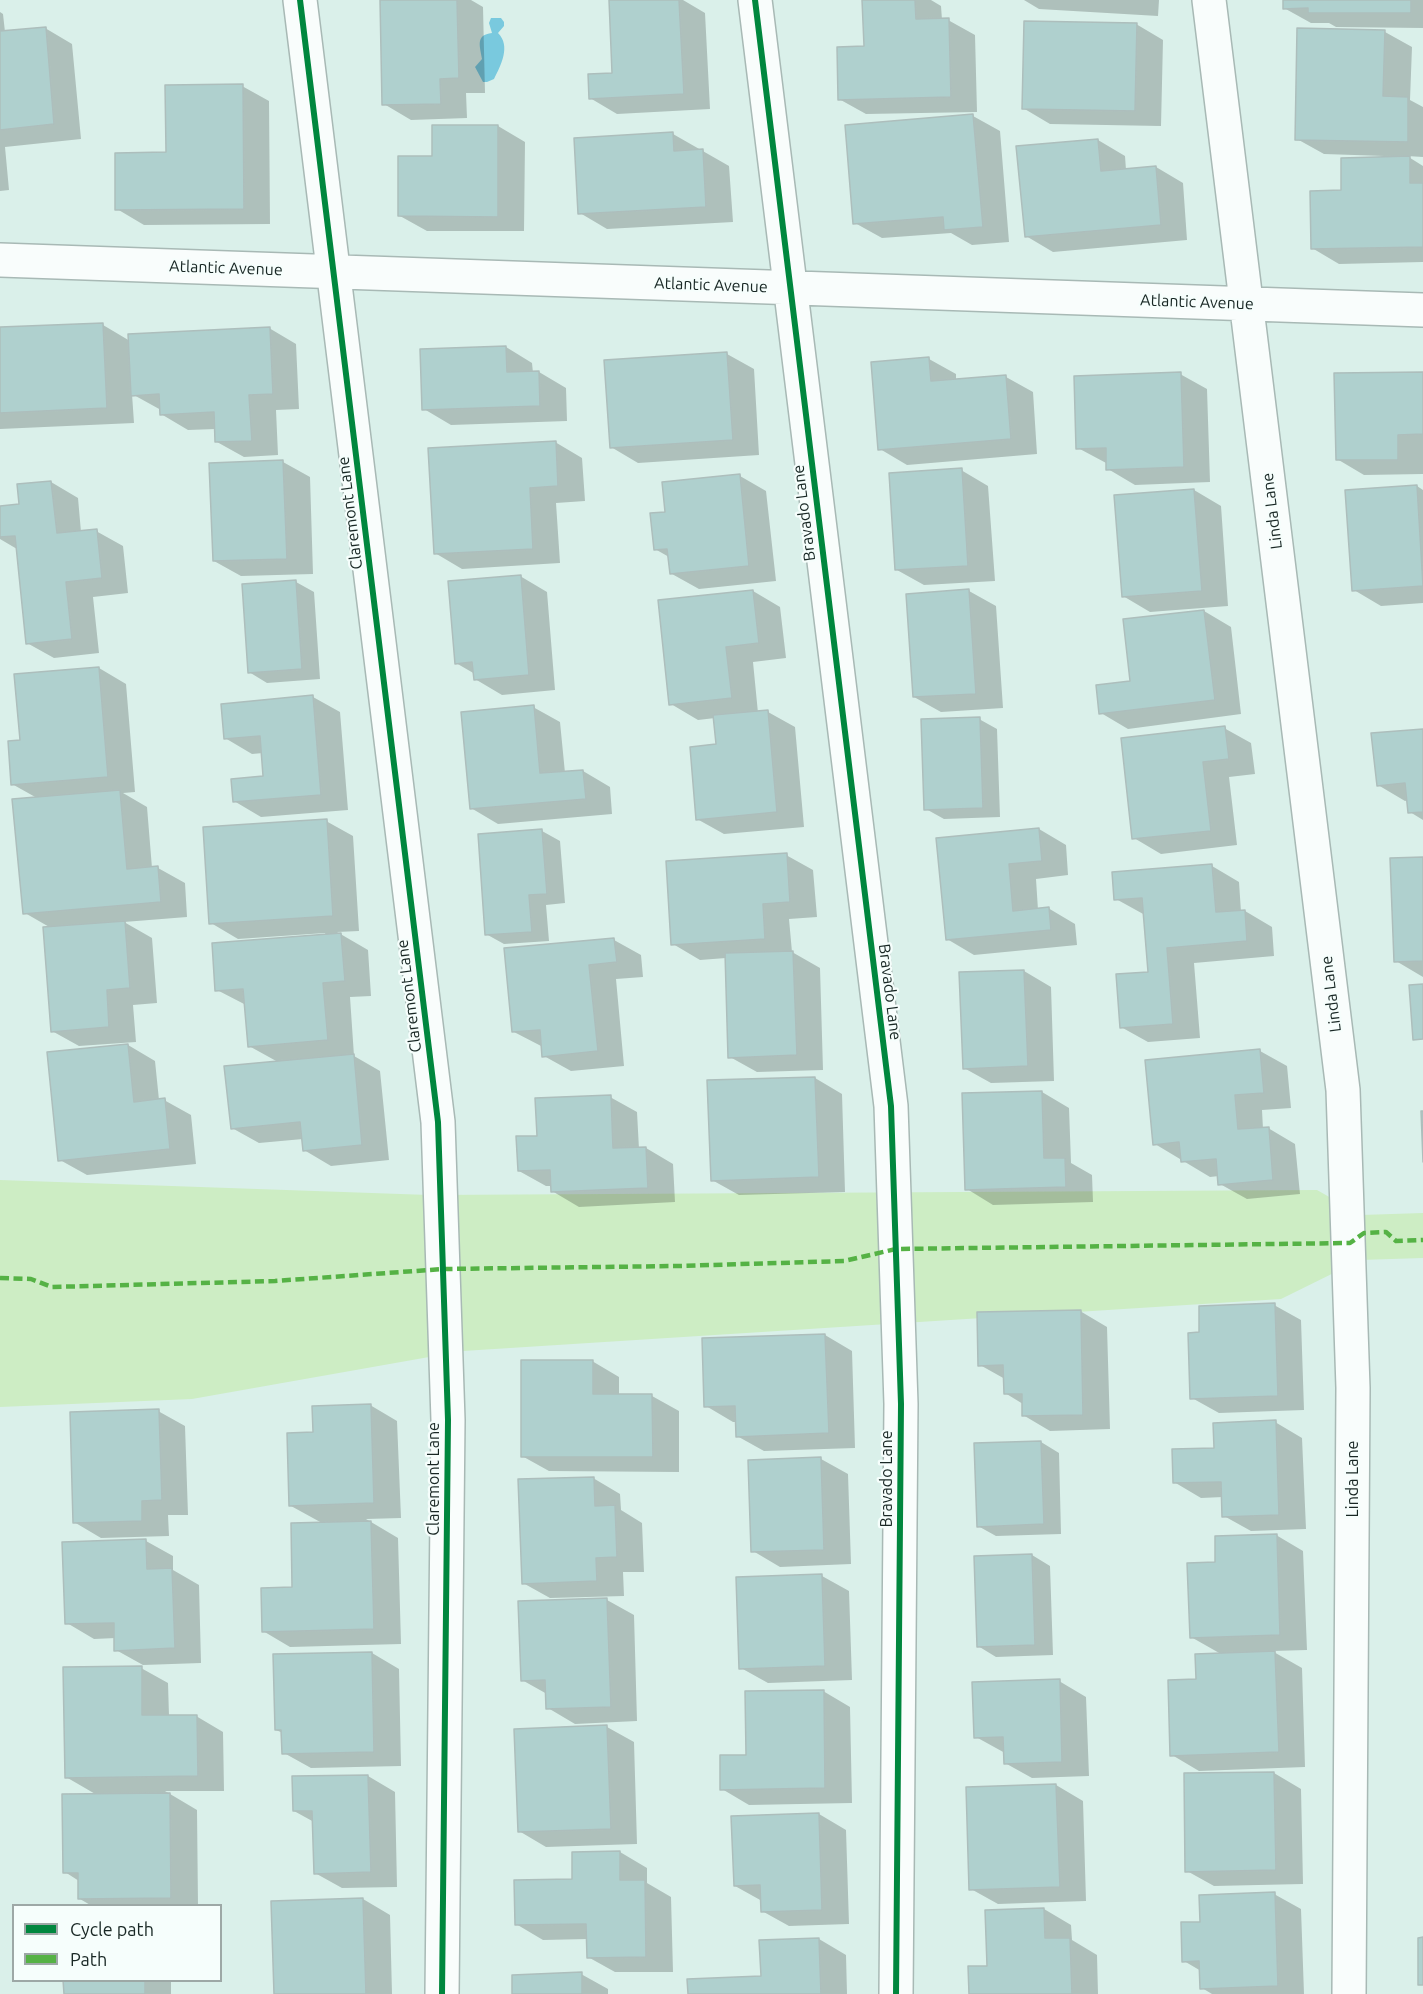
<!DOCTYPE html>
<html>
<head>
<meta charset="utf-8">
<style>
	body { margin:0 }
	#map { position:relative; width:1423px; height:1994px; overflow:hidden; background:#daf0ea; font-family:Ubuntu,sans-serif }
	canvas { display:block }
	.legend { position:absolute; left:12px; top:1904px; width:210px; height:78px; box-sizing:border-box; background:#f6fefc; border:2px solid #9da8a6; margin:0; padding:8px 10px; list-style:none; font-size:18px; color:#182724 }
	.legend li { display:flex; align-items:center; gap:12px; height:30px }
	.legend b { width:30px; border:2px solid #9da8a6 }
</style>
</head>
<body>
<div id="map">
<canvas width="1423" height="1994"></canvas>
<ul class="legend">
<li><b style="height:8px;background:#00873e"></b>Cycle path</li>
<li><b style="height:8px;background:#55b245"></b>Path</li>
</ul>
</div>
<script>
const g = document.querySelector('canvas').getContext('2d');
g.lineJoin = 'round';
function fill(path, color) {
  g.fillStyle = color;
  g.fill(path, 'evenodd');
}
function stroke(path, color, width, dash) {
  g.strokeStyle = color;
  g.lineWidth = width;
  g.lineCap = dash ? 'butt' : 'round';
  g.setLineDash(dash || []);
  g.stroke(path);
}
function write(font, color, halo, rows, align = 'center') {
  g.font = font + ' Ubuntu,sans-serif';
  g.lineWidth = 4.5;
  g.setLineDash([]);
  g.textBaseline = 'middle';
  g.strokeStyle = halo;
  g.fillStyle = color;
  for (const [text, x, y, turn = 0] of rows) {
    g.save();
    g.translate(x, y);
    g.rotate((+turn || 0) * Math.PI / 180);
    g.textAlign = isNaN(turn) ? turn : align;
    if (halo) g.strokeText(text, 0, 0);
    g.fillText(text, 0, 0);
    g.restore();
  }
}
fill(new Path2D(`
	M0,1180l429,15 888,-5 44,25 62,-2v45l-63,2 -79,39 -818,52 -271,48 -192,8z`), '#cdedc4');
fill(new Path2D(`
	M491,18h10l3,4v4l-6,7c13,13 3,32 -4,46l-7,3h-4l-8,-15 7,-8c-2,-13 -7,-24 10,-26l-3,-10z`), '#79c9de');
fill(new Path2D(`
	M381,0h90l12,7 2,86h-19l1,25 -56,2 -27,-16z
	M631,0h52l22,13 5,96 -93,5 -27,-16 24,-23z
	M864,0h67l10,6 1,14h6l27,15 2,77 -111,2 -27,-15 27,-51z
	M1024,0h135l-1,16 -119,-7z
	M1284,0h139v28l-87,-1 -7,-4h-18l-27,-15z
	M0,12l3,2 2,18 40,-4 27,16 9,95 -76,8 4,43 -9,1z
	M1136,24l27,16 -2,86 -111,-2 -27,-16z
	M1385,32l27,15 -2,53 13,7v50l-16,-1 16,10v96l-84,2 -27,-16 31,-56 41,-34v-2l-60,-2 -27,-15z
	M242,86l27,15 1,123 -126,1 -27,-16 50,-55z
	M973,116l27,15 9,111 -37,3 -21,-12 -69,5 -27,-15z
	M498,126l27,16 -1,89h-97l-27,-15z
	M673,134l56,32 4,56 -126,7 -27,-16z
	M1098,140l27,16 1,14 30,-3 27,16 4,57 -134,12 -27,-16z
	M103,325l27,16 139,-13 27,16 3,65 -23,1 2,45 -34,2 -27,-15 -1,-13 -28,1 -27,-16v-4l-29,-16 2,29 -134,6v-100z
	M506,347l26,16 1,10 6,-1 27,16 1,33 -116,4 -27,-16z
	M727,354l27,15 5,86 -121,8 -27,-16z
	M929,359l27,15v7l50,-4 27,15 4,62 -130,11 -27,-16z
	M1423,373v101l-59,1 -27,-16z
	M1180,374l27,15 3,93 -75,3 -27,-16v-5l-30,-16z
	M555,442l27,16 3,43 -29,2 4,60 -98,6 -27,-16z
	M283,462l27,15 3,97 -72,2 -27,-15 -3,-97z
	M961,470l27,16 7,95 -71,4 -27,-15z
	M740,476l26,15 10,90 -77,8 -27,-15 -3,-17 -14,-8 12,-36z
	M51,482l27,16 3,34 15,-1 27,15 5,47 -35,4 6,56 -45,5 -27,-15 -10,-94 -17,-10v-32l21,-2z
	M1417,486l6,4v113l-42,3 -27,-16z
	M1194,490l27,16 7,100 -78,6 -27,-16z
	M520,576l27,16 8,98 -53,5 -27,-16v-5l-19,-11z
	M296,582l18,10 6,87 -53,4 -18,-11z
	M753,591l27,16 6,51 -33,4 5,51 10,-1 27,15 9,100 -80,7 -27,-15 20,-73 -2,-28 -17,2 -27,-16z
	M969,591l27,15 7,102 -62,4 -27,-15z
	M1204,611l27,16 10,87 -113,15 -27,-16z
	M99,668l27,16 9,108 -12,1 24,14 5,61h6l27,15 2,34 -63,5 28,16 5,65 -24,2 3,37 -57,4 -27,-15 -1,-103 -26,-15 12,-115 -25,-14 9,-43z
	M313,697l27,15 8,98 -87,7 -27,-16 31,-24 -2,-24 -11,1 -27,-16z
	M533,707l27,15 5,51 18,-2 27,16 2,27 -114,10 -27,-16z
	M979,719l18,10 3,88 -56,2 -18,-10z
	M1224,728l27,15 4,31 -26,3 8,68 -76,9 -27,-16z
	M1423,730v90l-13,-8 -1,-12 -4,1 -27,-16z
	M326,821l27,15 6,95 -22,1 31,18 3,46 -21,1 4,59 26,15 9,89 -58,6 -27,-16 -1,-11 -44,4 -27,-15 46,-66 -29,-16 -3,-41 -29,-15 109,-54 -1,-3 -87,6 -27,-16z
	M1039,829l27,16 2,30 -32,4 2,31 10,-2 27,16 2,21 -103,10 -27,-16 -9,-100z
	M542,831l18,10 5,62 -19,2 3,36 -45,3 -18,-10z
	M786,855l27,15 4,47 -28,2 3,33 28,16 3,102 -66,2 -27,-15 -4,-99 -26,2 -27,-16z
	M1423,859v118l-27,-16z
	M1212,866l27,16 2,30 4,-1 27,16 2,29 -80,7 6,75 -52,4 -27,-15 28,-54 -4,-58 -29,-16z
	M614,940l27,15 2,22 -27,2 8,87 -53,5 -27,-15 -1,-9 -29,-15z
	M1024,971l27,16 3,94 -63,2 -27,-15 -3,-95z
	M128,1045l27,16 4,39h5l27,15 5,49 -109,11 -27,-15z
	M1260,1051l27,15 4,42 -29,2 1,19 5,-1 27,16 5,50 -53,5 -27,-15 -1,-8 -9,1 -55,-33z
	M815,1078l27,16 3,98 -106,3 -27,-15z
	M1042,1092l27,16 2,55 21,12 1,27 -100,3 -26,-16z
	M610,1097l27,15 2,37 7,-1 27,16 2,38 -96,5 -27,-16v-5h-6l-27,-15 19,-34z
	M1274,1305l27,15 3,90 -85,3 -27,-15 9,-64z
	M1080,1311l27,16 3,102 -60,2 -27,-16v-11l-18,-11v-14l-25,-14z
	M825,1335l27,16 3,97 -91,3 -27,-15v-14h-4l-27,-16z
	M592,1361l27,16v18l33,1 27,15v61l-130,-1 -27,-15z
	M370,1405l27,16 4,97 -35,1 32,19 3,106 -111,3 -27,-16 31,-42 28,-66 -31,-17 24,-72z
	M158,1411l27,15 3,89h-20l1,21 -68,2 -27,-16z
	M1275,1422l27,16 4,91 -55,2 -27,-15 -1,-19 -22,1 -27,-16 41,-33z
	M1041,1442l18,11 2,81 -65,2 -18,-10z
	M821,1459l27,15 3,90 -71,3 -27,-16z
	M593,1478l27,16 1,16 21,13 2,49h-21l1,24 -74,2 -27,-15z
	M1276,1535l27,16 4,99 -35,1 30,17 3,99 -106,4 -27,-16 25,-74 24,-27 -30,-17 26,-73z
	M146,1541l27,15v14l26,15 2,78 -58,2 -27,-15v-12l-22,1 -27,-16z
	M1032,1555l18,11 3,89 -57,2 -18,-11z
	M822,1576l27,15 3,89 -84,3 -27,-15z
	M607,1600l27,15 3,106 -62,3 -27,-16 -1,-14 -25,-14z
	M372,1653l27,16 2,97 -90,2 -27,-15 -1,-20 -7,-3z
	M141,1668l27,15 1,33h27l27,16 1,59h-59l32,19 1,96h-106l-12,-7 -1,-18 -14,-9 32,-77 -31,-18z
	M1059,1681l27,16 3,79 -57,2 -27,-15v-10l-29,-16z
	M823,1691l27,16 2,96 -103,2 -27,-16 26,-32z
	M607,1727l27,15 3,102 -91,3 -27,-16z
	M1274,1773l27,16 2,95 -89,2 -27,-15z
	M368,1776l27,16 2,95 -55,1 -27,-15 -1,-51 -20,-11z
	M1056,1785l27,16 3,100 -88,3 -27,-15z
	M819,1814l27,16 3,94 -60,2 -27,-15v-10l-27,-15z
	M620,1852l27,16v15l24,14 2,75h-58l-27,-15v-18l-45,1 -27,-16 58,-44z
	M1274,1894l27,15 3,85h-92l-10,-6 -1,-17 -17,-10 17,-38z
	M363,1899l27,16 2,79h-116z
	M1044,1909l27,16 1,15 25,15 1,39h-128z
	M819,1939l27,16 1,39h-158l73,-16z
	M581,1974l27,15v5h-94z
	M65,1980h106v14h-106z`), '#0003');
const building = new Path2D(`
	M380,0h77l2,78 -19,1 1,25 -59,1z
	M609,0h70l5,94 -95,5 -1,-25 24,-1z
	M862,0h53l1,19 33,-1 2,79 -113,3 -1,-53 27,-1z
	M1283,0h128v13h-103v-5l-25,1z
	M1024,21l113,2 -2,88 -113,-2z
	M46,27l8,97 -54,6v-99z
	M1297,28l88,2 -2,66 25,1v45l-113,-2z
	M243,84l1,125 -129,1v-57l51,-1 -1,-67z
	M973,114l10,113 -39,3 -1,-13 -90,7 -8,-99z
	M432,125h66v92l-100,-1v-60h34z
	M673,132l1,19 29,-2 3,58 -128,7 -4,-76z
	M1098,139l3,32 55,-5 5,59 -136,12 -9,-91z
	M1410,156v27h13v64l-112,2 -1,-58 31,-1v-32z
	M103,323l4,85 -107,5v-86z
	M270,327l3,67 -24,1 3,46 -37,1 -1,-30 -54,3 -1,-21 -28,2 -3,-62z
	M506,346l1,26 32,-1 1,35 -118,4 -2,-61z
	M727,352l6,88 -123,8 -6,-88z
	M929,357l2,24 75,-6 5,64 -133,11 -7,-88z
	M1181,372l3,95 -78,3v-22l-30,1 -2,-73z
	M1423,372v62l-25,1v25h-62l-2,-87z
	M556,441l2,45 -28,2 3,61 -99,5 -6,-106z
	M283,460l4,99 -74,2 -4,-98z
	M962,468l6,98 -73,4 -6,-97z
	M740,474l9,92 -79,8 -3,-25 -13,1 -4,-37 15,-1 -3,-30z
	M51,481l6,52 40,-4 5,49 -36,4 6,57 -46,5 -11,-108 -15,1v-31l19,-2 -2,-20z
	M1417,485l6,101 -71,5 -7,-101z
	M1194,489l8,102 -80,6 -8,-102z
	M521,575l8,100 -55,5 -2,-18 -17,2 -7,-83z
	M296,580l6,89 -54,4 -6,-89z
	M969,589l7,105 -63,3 -7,-103z
	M753,590l6,53 -33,4 6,51 -63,7 -11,-105z
	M1204,610l11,90 -116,14 -3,-29 34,-4 -7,-62z
	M99,667l9,110 -97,8 -3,-44 12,-1 -6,-66z
	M313,695l8,100 -88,7 -2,-23 32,-3 -3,-40 -36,3 -3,-35z
	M534,705l6,68 43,-3 3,29 -116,10 -9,-97z
	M768,710l9,102 -81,8 -6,-73 26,-3 -3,-29z
	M980,717l3,91 -59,2 -3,-91z
	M1225,726l4,33 -26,3 8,69 -79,8 -11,-101z
	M1423,729v83l-15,1 -3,-30 -28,3 -6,-53z
	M120,790l7,79 31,-3 3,36 -138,12 -11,-115z
	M327,819l6,97 -124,8 -6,-97z
	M1039,828l3,33 -33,3 4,47 36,-4 2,23 -105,10 -10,-102z
	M542,829l5,65 -18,1 3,37 -47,3 -7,-101z
	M787,853l3,49 -27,2 2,35 -94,6 -5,-84z
	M1423,857v104l-29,1 -4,-104z
	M1212,864l4,48 29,-2 2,31 -80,7 6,76 -53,4 -4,-54 32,-2 -6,-74 -28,2 -2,-28z
	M125,921l5,67 -23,2 2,37 -58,5 -8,-105z
	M341,933l4,48 -22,2 5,57 -80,7 -5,-58 -28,2 -3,-48z
	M614,938l3,24 -28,3 9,86 -56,6 -2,-27 -28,2 -8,-84z
	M793,951l4,104 -69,3 -3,-105z
	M1024,970l4,96 -65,3 -4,-97z
	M1423,984v55l-10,1 -4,-55z
	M128,1044l6,58 31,-4 5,51 -112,12 -11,-109z
	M1260,1049l4,44 -29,2 3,34 31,-2 4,53 -55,5 -2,-26 -35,3 -2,-20 -26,3 -8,-85z
	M354,1054l8,91 -59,6 -3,-29 -69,7 -7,-63z
	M815,1077l4,100 -108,4 -4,-101z
	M1042,1091l2,67h21l1,29 -101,3 -3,-97z
	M611,1095l2,53 33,-1 2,41 -97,4 -1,-22 -32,1 -2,-35h21l-2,-38z
	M1421,1111h2v51z
	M1275,1303l3,93 -88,3 -2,-66 11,-1v-26z
	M1081,1310l2,105 -61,1v-22h-18l-1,-29 -25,1 -1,-54z
	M825,1334l4,99 -93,4 -1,-31 -31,1 -2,-69z
	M521,1360h72v34h59l1,63h-132z
	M371,1404l3,99 -85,3 -2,-73 26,-1 -1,-26z
	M159,1409l3,91 -20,1v20l-69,2 -3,-111z
	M1276,1420l3,95 -57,2 -1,-35 -48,1 -1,-34 42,-1 -1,-25z
	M1041,1441l3,83 -67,3 -3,-84z
	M821,1457l3,93 -73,2 -3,-92z
	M594,1477l1,29 20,-1 2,52 -21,1 1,23 -75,3 -4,-105z
	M371,1521l3,108 -112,3 -1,-44 31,-1 -1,-64z
	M1277,1534l3,101 -90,3 -3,-75 28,-1v-26z
	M146,1539l1,30 25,-1 3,80 -61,3v-28l-49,1 -3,-82z
	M1032,1554l3,91 -58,2 -3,-91z
	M822,1574l3,92 -86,3 -3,-92z
	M607,1598l4,109 -65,2 -1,-29 -24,1 -3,-80z
	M1275,1651l4,101 -109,4 -2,-76 28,-1 -1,-25z
	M372,1652l2,100 -92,2 -1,-24h-6l-2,-76z
	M142,1666v49h55l1,61 -133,2 -2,-111z
	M1060,1679l2,83 -58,2 -1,-27 -29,1 -2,-56z
	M824,1690l1,98 -105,2v-35h26l-1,-64z
	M607,1725l4,104 -93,3 -4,-103z
	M1274,1772l2,98 -91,2 -1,-99z
	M368,1775l3,97 -57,2 -2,-63h-19l-1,-35z
	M1056,1784l4,103 -91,3 -3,-103z
	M170,1793l1,105 -93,1v-26h-15l-1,-79z
	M819,1813l3,97 -61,2 -1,-27 -26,1 -3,-70z
	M620,1851v29h25l1,77 -59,1 -1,-34 -71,1 -1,-45 58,-1v-27z
	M1275,1892l3,94 -78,3 -1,-28 -17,1 -1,-40h19l-1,-27z
	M363,1898l3,96h-92l-3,-93z
	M1044,1908l1,30h25l2,56h-103l-1,-28h19l-2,-56z
	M1423,1937v48h-5v-47z
	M819,1938l2,56h-133l-1,-15 74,-3 -2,-36z
	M582,1972v22h-70v-19z
	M63,1980h82v14h-81z`);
fill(building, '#afd0ce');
stroke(building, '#adbebc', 1.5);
const street = new Path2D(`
	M300,0l138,1122 10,298 -6,574
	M755,0l136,1106 10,298 -5,590
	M1209,0l134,1090 10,298 -4,606
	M0,260l1423,50`);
stroke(street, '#a8b9b5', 36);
stroke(street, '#f9fdfc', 33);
stroke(new Path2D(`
	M0,1278l31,1 21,8 223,-6 168,-12 235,-3 166,-5 52,-12 454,-6 14,-10 22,-1 10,9 27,-1`), '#55b245', 4.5, [9, 4.5]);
stroke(new Path2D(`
	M300,0l138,1122 10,298 -6,574
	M755,0l136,1106 10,298 -5,590`), '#00873e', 6);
write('16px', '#182724', '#f6fefc', [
	["Atlantic Avenue",226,268,2],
	["Atlantic Avenue",711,285,2],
	["Atlantic Avenue",1197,302,2],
	["Linda Lane",1272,511,-97],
	["Claremont Lane",350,513,-97],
	["Bravado Lane",804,513,-97],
	["Bravado Lane",890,992,83],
	["Linda Lane",1331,994,-97],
	["Claremont Lane",409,996,-97],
	["Claremont Lane",434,1479,-90],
	["Bravado Lane",887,1479,-90],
	["Linda Lane",1353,1479,-90]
]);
</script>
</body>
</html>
